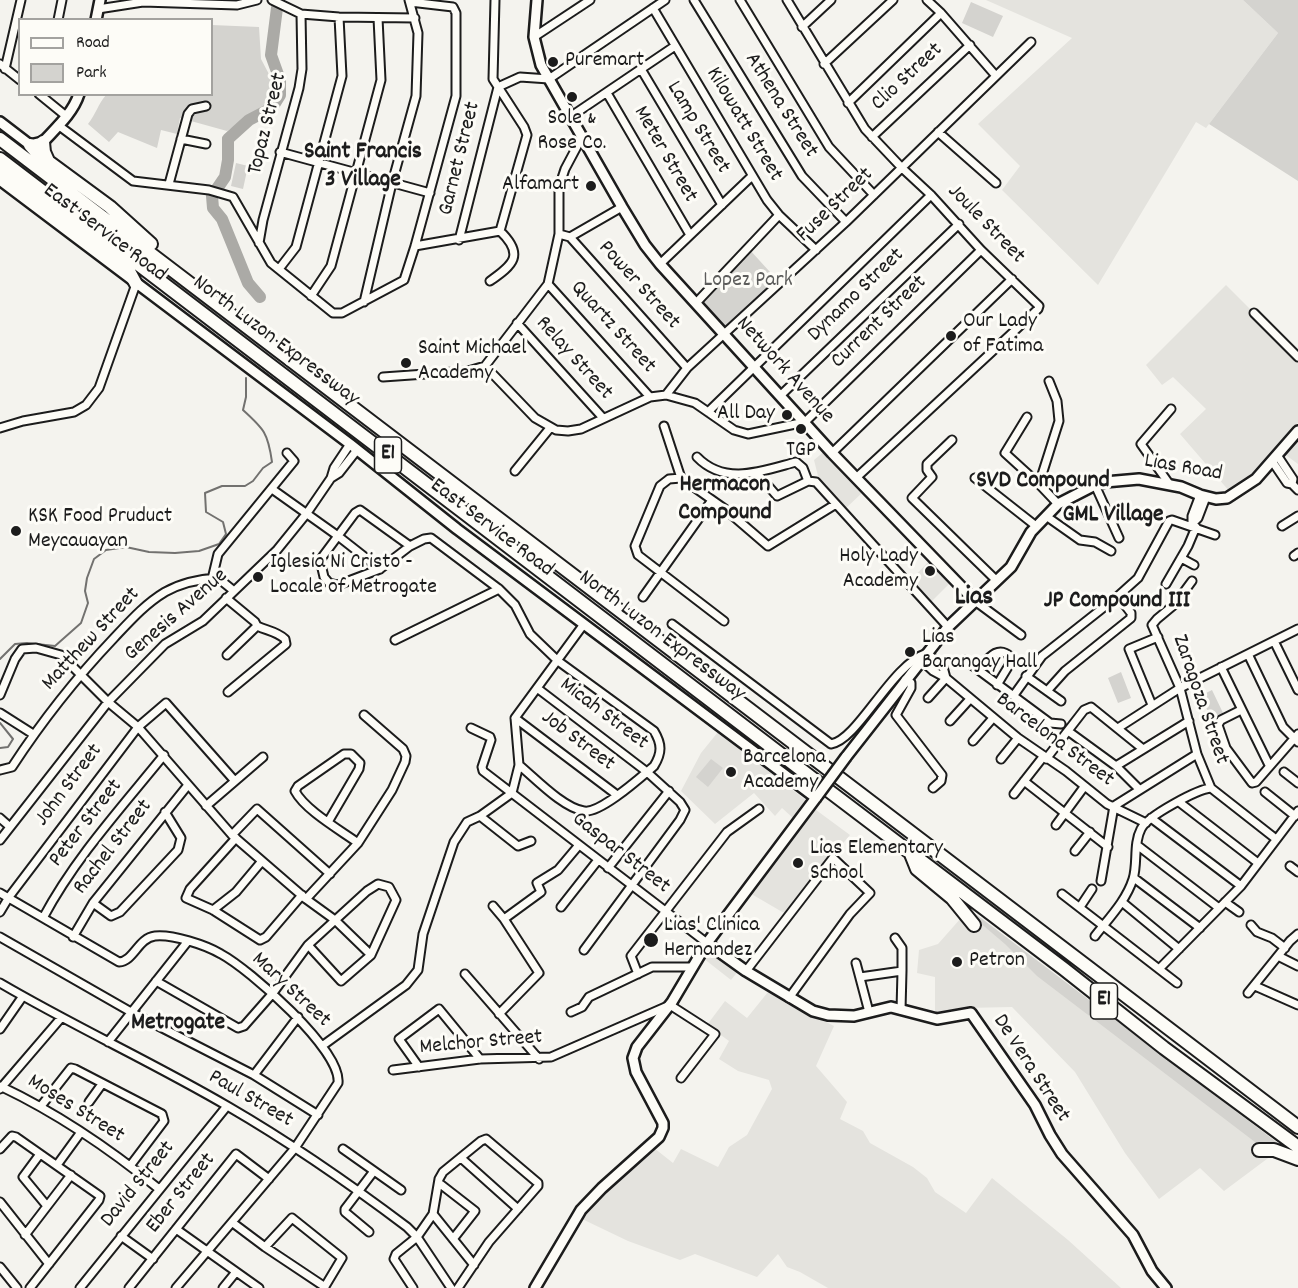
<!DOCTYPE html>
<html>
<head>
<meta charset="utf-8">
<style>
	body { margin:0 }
	#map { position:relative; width:1298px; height:1288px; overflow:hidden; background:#f4f3ee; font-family:Dekko,sans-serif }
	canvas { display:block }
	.legend { position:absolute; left:18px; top:18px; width:195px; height:78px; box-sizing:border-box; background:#fdfcf7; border:2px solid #a3a29f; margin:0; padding:8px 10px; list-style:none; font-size:18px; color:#1c1c1c }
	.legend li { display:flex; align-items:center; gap:12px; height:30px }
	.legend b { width:30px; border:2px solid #a3a29f }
</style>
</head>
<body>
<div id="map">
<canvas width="1298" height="1288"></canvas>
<ul class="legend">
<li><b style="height:8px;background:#fdfcf7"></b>Road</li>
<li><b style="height:16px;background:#d4d3cf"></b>Park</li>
</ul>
</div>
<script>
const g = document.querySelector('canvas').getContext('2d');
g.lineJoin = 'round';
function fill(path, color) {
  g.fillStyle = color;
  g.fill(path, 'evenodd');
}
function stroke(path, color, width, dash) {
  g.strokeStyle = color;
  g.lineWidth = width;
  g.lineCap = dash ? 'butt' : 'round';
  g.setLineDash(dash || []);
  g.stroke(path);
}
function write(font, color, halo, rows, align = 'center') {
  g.font = font + ' Dekko,sans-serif';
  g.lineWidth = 6;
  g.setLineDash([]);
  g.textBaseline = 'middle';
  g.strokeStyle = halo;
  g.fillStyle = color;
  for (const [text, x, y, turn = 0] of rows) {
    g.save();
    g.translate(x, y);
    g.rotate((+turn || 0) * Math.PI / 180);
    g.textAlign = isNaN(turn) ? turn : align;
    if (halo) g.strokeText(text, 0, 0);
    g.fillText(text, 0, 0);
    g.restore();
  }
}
fill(new Path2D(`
	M986,0h257l35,33 -72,95 -10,-6 -98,163 -96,-95 18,-24 -42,-42 94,-86z
	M1226,285l72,72v66l-5,3 -42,53 -21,13 -50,-58 26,-25 -33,-32 -11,8 -16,-20z
	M1298,434v30l-15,-11z
	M826,450l37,42 -18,17 -26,-29 -5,-20z
	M930,560l21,22 -21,21 -21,-21z
	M718,732l89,69 -14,17 -11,-10 -7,8 -21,-23 -39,31 -34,-33 20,-38z
	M812,807l38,28 -66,78 -36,-21z
	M969,909l65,49 249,189 -59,44 -24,-23 -41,31 -34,-46 -50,-81 -63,-65 -47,1 -30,5v-36l-18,-4 2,-23 19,-6z
	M709,949l30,21 -8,10 -28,-22z
	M768,992l66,34 -18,40 31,36 -7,17 23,12 7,12 43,24 14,11 8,14 31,21 26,-35 76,62 53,48h-293l-28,-16 -13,-5 -9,-13 -21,23 -62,-23 -15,6 -52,-19 -48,-23 18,-20 56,-50 19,15 8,-14 37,18 11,-20 18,-12 25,-46 -3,-9 -31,-9 -19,-12 10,-18 -22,-16 18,-24 22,17z`), '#e4e3de');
fill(new Path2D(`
	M1243,0h55v181l-89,-57 69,-91z
	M971,2l32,14 -10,21 -31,-14z
	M212,25l47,2 2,32 10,19 -1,23 -12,11 -31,19 -47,-13 -3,16 -16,-4 -4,18 -39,-16 -9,10 -21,-18c8,-10 10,-20 18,-29l106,-1z
	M236,163l12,3 -5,23 -12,-3z
	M749,249l31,34 -50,48 -29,-30z
	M1121,672l10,26 -13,5 -10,-25z
	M1212,690l12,25 -11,6 -13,-25z
	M711,759l12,9 -15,19 -12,-10z
	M969,909l314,238 -3,3 -25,-8 -218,-166 -32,-32 -27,-23z`), '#d4d3cf');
stroke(new Path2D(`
	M0,659l15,-15 12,-1 28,3 26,-23 7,-20 -3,-12 2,-13 7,-19 12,-9 20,-3 23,5 26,1 24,-2 20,-7 7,-10 -3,-12 -17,-10 -1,-19 17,-7h23l8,-5 10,-13 9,-6c-4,-29 -8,-33 -29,-52l3,-13v-19
	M0,723l13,16 -5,8 -8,1`), '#72716f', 2);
stroke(new Path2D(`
	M260,297l-12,-14 -26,-64 -9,-11 -1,-12 13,-19 3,-17v-21l21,-19 23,-12 8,-13v-15l-9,-25 7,-55`), '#abaaa6', 12);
const street = new Path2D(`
	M272,0l29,14 38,3 76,1
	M495,0l-2,79 31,48 3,8 -27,96
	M694,0l108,176 44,46
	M740,0l89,147 45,48
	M787,0l78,129 37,39 29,27 50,55 58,56 -1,3 -182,169
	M927,0l14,13 55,63
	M653,8l114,192 12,15 37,35
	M98,9l45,-7 94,3 20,-5
	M58,20l4,-20
	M802,27l29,-27
	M534,37l56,-37
	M0,64l20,16
	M824,64l69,-64
	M5,69l16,-69
	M641,69l81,136
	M607,93l83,142
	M39,94l27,22
	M848,103l93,-90
	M570,117l105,-71
	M58,125l75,56 76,9 24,7 38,66 62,50h9l62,-33 11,-34 41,-150v-83l-3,-6 -43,-5
	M938,132l58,51
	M872,137l98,-92
	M181,139l25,5
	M280,152l150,41
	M169,184l19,-70 4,-5 14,-3
	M559,234l11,3 117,131
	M570,237l52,-30
	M459,240l39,-153 22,-10 29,2 116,-79
	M259,243l4,-23 36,-132 3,-19 -1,-55
	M415,246l85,-15
	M660,264l92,-88
	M279,269l17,-22 46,-171 -3,-59
	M490,281c23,-16 35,-26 10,-50
	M548,284l102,113
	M311,296l20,-30 50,-186 -3,-62
	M364,302l28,-119 24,-87 2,-63 -9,-33
	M696,303l83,-88
	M1254,313l44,44
	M517,323l86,95
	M485,366l50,52 21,12 12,1 13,-2 69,-32 16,-2 29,8 39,27 14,4 57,-12 176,-172
	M383,377l85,-6 17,-5 63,-82 11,-50v-47l6,-18 17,-32
	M666,395l21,-27 159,-146 185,-180
	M781,395l178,-171
	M708,412l223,-217
	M1027,417l-22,36 34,31 19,20
	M664,426l17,52
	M0,428l23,-7 51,-9 12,-7 13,-17 37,-104
	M952,440l-25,24v6l5,7 -20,21 85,83
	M832,453l180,-174
	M1277,455l16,24 -1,5
	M697,457c28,29 65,14 99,5l7,6 5,13
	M1272,461l15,22 5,1 6,6
	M515,471l35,-43
	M757,473l20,23 31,-15 8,1 20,22
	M331,478l3,-10 16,-24
	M975,478l61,48
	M1039,484l20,-63 -2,-20 -8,-20
	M1095,485l24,53
	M1170,485l-29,-41 30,-35
	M272,489l66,47 42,33
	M1046,516l34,24 15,2 16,9
	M1193,523l5,-5 8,-21
	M1192,526v-10l8,-21
	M1282,526l16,-10
	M410,546l-50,-36 -5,3 -35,47 4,17 5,6 9,2 42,-16 30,-23 14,-7 7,-1 68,51 16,16 15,29 28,27 96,70c8,13 8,22 0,35 -13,11 -54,48 -70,45 -21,-3 -49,-33 -65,-46
	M1294,556l4,-3
	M1181,558l13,7
	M212,579l6,-25 76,-93 -7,-8
	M1192,581l-17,23 -18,15 -5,6 28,63 17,66 14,34 65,51
	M1166,584l22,-38 8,-19
	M643,597l69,-97
	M226,598l29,24 2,4 -30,29
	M975,601l46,34
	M724,621l-86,-66 -3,-9 25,-60 9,-7 12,-1 44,31 43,37 68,-42 112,123
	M672,624l159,120c27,-4 60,-79 96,-91l16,14 3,11
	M395,640l104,-51
	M1274,641l24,49
	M1248,654l35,73 15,15
	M921,660l12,11 13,7 72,60 48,33 41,33 39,19
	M965,660l85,63 11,1
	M1221,667l48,98
	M978,670c10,-11 19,-26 33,-13v5l-14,23
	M1026,676l35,25
	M905,680l6,3v5l-15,27 46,60 -1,6 -8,7
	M537,688l110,84 33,30 5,8 -5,10 -96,130
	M1047,691l18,-20 66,-53v-5l-13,-17
	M228,692l58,-48 -1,-5c-9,-8 -17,-8 -28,-13
	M0,695l15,-36 7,-10 14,-1 25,7 47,47 30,25 94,108 74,64 29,21 36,35
	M1014,695l28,-39 76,-60 20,-18 31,-57 3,-1 43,15
	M928,698l18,-20
	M1152,705l-23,-56 29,-12
	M1241,710l-20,10 -3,5 8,23 26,35 4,-1 42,-48
	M0,713l33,21
	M515,718l102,77
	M950,721l20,-22
	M471,728l19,9 1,3 -9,27 1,4 224,172
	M1118,728l62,-40 118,-59
	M1068,731l48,35 23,23
	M973,741l20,-23
	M1001,759l17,-21
	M1046,759l38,-49 7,-3 52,42
	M1116,766l73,-45
	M0,770l12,-3c30,-46 64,-89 102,-129 16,-17 31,-34 51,-46 16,-9 35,-13 53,-14l16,13
	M1284,772l14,11
	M1024,781l84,66
	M1265,792l30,24
	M1014,794l29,-37
	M1179,802l79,61
	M206,806l57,-49
	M480,816l38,30 13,-5
	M0,818l9,8
	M1151,818l90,68
	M328,822l31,-53 1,-6 -9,-9h-7l-46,32 -3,5c10,19 45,39 63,52
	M1056,825l28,-38
	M232,835l25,-26 73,65
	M236,838l-46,51 -4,9 27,12 47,30 6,-3 36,-42
	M0,840l108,-138 57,-58 38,-23 74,-71 30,-37 24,-35 8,-5 18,-23
	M1137,845l82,63
	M1075,851l15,-19
	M1290,866l8,6
	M608,868l61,-77
	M1134,878l66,50
	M1101,881l13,-75 83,-52
	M0,893l119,69c15,-1 19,-24 36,-26 17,-2 51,9 66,18 28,15 121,96 117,129l-43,65 -119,140
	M1062,894l115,89
	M306,899l52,-56 34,-53 13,-28 1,-6 -3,-7 -39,-34
	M1122,902l57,47
	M1225,902l14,10
	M93,903l18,13 9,-4 58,-62 3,-12 -16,-26
	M493,906l11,13
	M561,907l37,-47
	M1080,907l12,-18
	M213,910l23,-18 26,-31
	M0,912l9,-15 129,-170 28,-24 68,77
	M43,918c32,-60 78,-110 121,-163
	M1251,925l6,7 15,6 13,10
	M1095,936c14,-18 31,-35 38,-57 5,-16 0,-35 8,-50 6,-13 57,-40 70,-41
	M0,937l131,75 123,63 64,40
	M73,937l20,-34 95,-118
	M1278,956l20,10
	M856,963l13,49
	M1159,969l82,-83 57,-75
	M746,971l87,-113 37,35 -20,21 -61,84
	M465,974l74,85
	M638,974l-7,-18 96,-124 32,-23
	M860,977l42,-6v-23l-7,-10
	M156,981l82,47 6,-2 29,-33 35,-48 59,-54 11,-7 11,3 7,13 -25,55 -30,26 -33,-36
	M0,983c75,44 154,80 229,124 62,36 121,77 178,120l10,10 34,51
	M1255,986l43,19
	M1248,993l42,-52 8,-7
	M901,1010l1,-39
	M571,1012l11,-5 7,-10 63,-30h40
	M499,1014l40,-41 -35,-54 37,-27 -4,-9 21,-13 21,-25
	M0,1029l23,-33
	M108,1042l80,-101
	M322,1046l84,-61 12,-15 5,-36 31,-92 13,-20 13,-6 32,-23 7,-28 -4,-47 69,-94
	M419,1067l-20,-28 40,-30 41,50
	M393,1070l87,-11 71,-2 119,-52 45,29 -34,44
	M254,1075l44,-58
	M0,1086c57,27 110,63 159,103
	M0,1089l61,-71
	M89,1102l13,-18
	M41,1106l30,-38 4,1 87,45 2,7 -34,45
	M0,1149l12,-13 4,1 84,59 -1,4 -69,88
	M343,1149l58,41
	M40,1154l-17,23 24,29
	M461,1158l57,51
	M57,1165l24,-33
	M439,1183l36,28 -22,28
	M0,1202l49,62
	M433,1214l41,51
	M233,1223l32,24 60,40
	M176,1229l83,59
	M369,1232l-24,-20v-3l29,-38
	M25,1235l46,-60
	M121,1236l32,23
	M265,1247l27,-29 50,40 -18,30
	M0,1267l17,21
	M80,1288l147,-182
	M129,1288l107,-134 33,25
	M223,1288l13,-16
	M413,1288l-19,-29 2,-5 21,-17 16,-23 6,-35 4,-7 38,-31 5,-2 52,44v3l-49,56 -31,46`);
const secondary = new Path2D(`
	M537,0l-3,37 7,28 81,142 23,38 15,19 172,189 143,148
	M96,20l4,-20
	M0,122l30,23 13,-3c13,-14 30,-29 36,-48
	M0,180l350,264 107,85 359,269
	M846,757l102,-130 63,-60 20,-35 27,-28 37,-19 10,-3 34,-3 42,8 19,8 16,4 11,-1 29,-19 42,-48
	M707,943l39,28 67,40 15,4 26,1 37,-9 46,12 34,-6 64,92 15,30 12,19 71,81 19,36 14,17
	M535,1288l46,-78 21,-22 57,-51 4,-9v-5l-27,-51 -3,-14 4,-11 35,-45 35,-59 111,-148`);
const highway = new Path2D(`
	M0,139l1298,988
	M43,142l1,10 4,9
	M30,145l8,9 72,53 41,37
	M0,159l833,635 231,175 100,79 134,99
	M0,171l122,93 7,7 7,13
	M911,854l6,15 35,29 22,27
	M1259,1150h15l24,9`);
stroke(street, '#1c1c1c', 11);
stroke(secondary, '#1c1c1c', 14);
stroke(highway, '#1c1c1c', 16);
stroke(street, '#fdfcf7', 7);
stroke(secondary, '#fdfcf7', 9);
stroke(highway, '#fdfcf7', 12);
const secondaryBridge = new Path2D(`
	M818,795l28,-38`);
stroke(secondaryBridge, '#1c1c1c', 14, []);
stroke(secondaryBridge, '#fdfcf7', 9);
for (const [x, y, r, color] of [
	[553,62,6,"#1c1c1c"],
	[572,97,6,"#1c1c1c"],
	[591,186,6,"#1c1c1c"],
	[951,336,6,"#1c1c1c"],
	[406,363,6,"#1c1c1c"],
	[787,415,6,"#1c1c1c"],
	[801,429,6,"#1c1c1c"],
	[16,531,6,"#1c1c1c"],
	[930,571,6,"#1c1c1c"],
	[258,577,6,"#1c1c1c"],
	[910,652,6,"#1c1c1c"],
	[731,772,6,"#1c1c1c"],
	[798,863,6,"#1c1c1c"],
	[651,940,8,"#1c1c1c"],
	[957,962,6,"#1c1c1c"]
]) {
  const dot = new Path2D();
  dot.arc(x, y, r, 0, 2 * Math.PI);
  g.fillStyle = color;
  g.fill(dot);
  stroke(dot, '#fdfcf7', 2);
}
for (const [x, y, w] of [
	[388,455,27],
	[1104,1001,27]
]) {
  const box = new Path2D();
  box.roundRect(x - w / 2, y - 18, w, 36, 4.5);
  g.fillStyle = '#fdfcf7';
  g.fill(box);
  stroke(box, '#1c1c1c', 1.5);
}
write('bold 21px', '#1c1c1c', null, [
	["E1",388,455],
	["E1",1104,1001]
]);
write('22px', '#1c1c1c', '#fdfcf7', [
	["Puremart",565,62],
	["Sole &",572,120,"center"],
	["Rose Co.",572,145,"center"],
	["Alfamart",579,186,"right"],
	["Our Lady",963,323],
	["of Fatima",963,348],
	["Saint Michael",418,350],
	["Academy",418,375],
	["All Day",775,415,"right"],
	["TGP",801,452,"center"],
	["KSK Food Pruduct",28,518],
	["Meycauayan",28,543],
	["Holy Lady",918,558,"right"],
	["Academy",918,583,"right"],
	["Iglesia Ni Cristo -",270,564],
	["Locale of Metrogate",270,589],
	["Lias",922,639],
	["Barangay Hall",922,664],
	["Barcelona",743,759],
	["Academy",743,784],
	["Lias Elementary",810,850],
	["School",810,875],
	["Lias' Clinica",664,927],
	["Hernandez",664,952],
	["Petron",969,962]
], 'left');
write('22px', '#1c1c1c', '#fdfcf7', [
	["Clio Street",908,78,-43],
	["Athena Street",780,106,58],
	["Topaz Street",269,124,-76],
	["Kilowatt Street",743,125,59],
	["Lamp Street",697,128,59],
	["Meter Street",664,155,60],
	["Garnet Street",461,159,-76],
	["Fuse Street",836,206,-44],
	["Joule Street",985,225,46],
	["East Service Road",104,234,37],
	["Power Street",638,286,48],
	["Dynamo Street",857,296,-44],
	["Current Street",880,323,-44],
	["Quartz Street",612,328,48],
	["North Luzon Expressway",275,342,37],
	["Relay Street",573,359,48],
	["Network Avenue",784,371,48],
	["Lias Road",1183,469,10],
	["East Service Road",491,529,37],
	["Genesis Avenue",177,616,-41],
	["North Luzon Expressway",661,637,37],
	["Matthew Street",92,640,-47],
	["Zaragoza Street",1199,700,71],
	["Micah Street",603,715,37],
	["Barcelona Street",1054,741,37],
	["Job Street",577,742,37],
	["John Street",70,786,-53],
	["Peter Street",87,824,-52],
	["Rachel Street",114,848,-52],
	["Gaspar Street",620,854,38],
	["Mary Street",290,991,43],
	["Melchor Street",481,1044,-5],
	["De Vera Street",1030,1069,57],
	["Paul Street",250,1100,30],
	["Moses Street",75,1110,32],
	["David Street",139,1185,-51],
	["Eber Street",182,1194,-51]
]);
write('22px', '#5c5c5b', '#fdfcf7', [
	["Lopez Park",748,282]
]);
write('bold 24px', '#1c1c1c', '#fdfcf7', [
	["Saint Francis",363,154],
	["3 Village",363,182],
	["SVD Compound",1043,483],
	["Hermacon",725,487],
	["Compound",725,515],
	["GML Village",1113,517],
	["JP Compound III",1117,603],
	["Metrogate",178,1025]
]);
write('bold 26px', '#1c1c1c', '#fdfcf7', [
	["Lias",974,599]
]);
</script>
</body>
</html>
